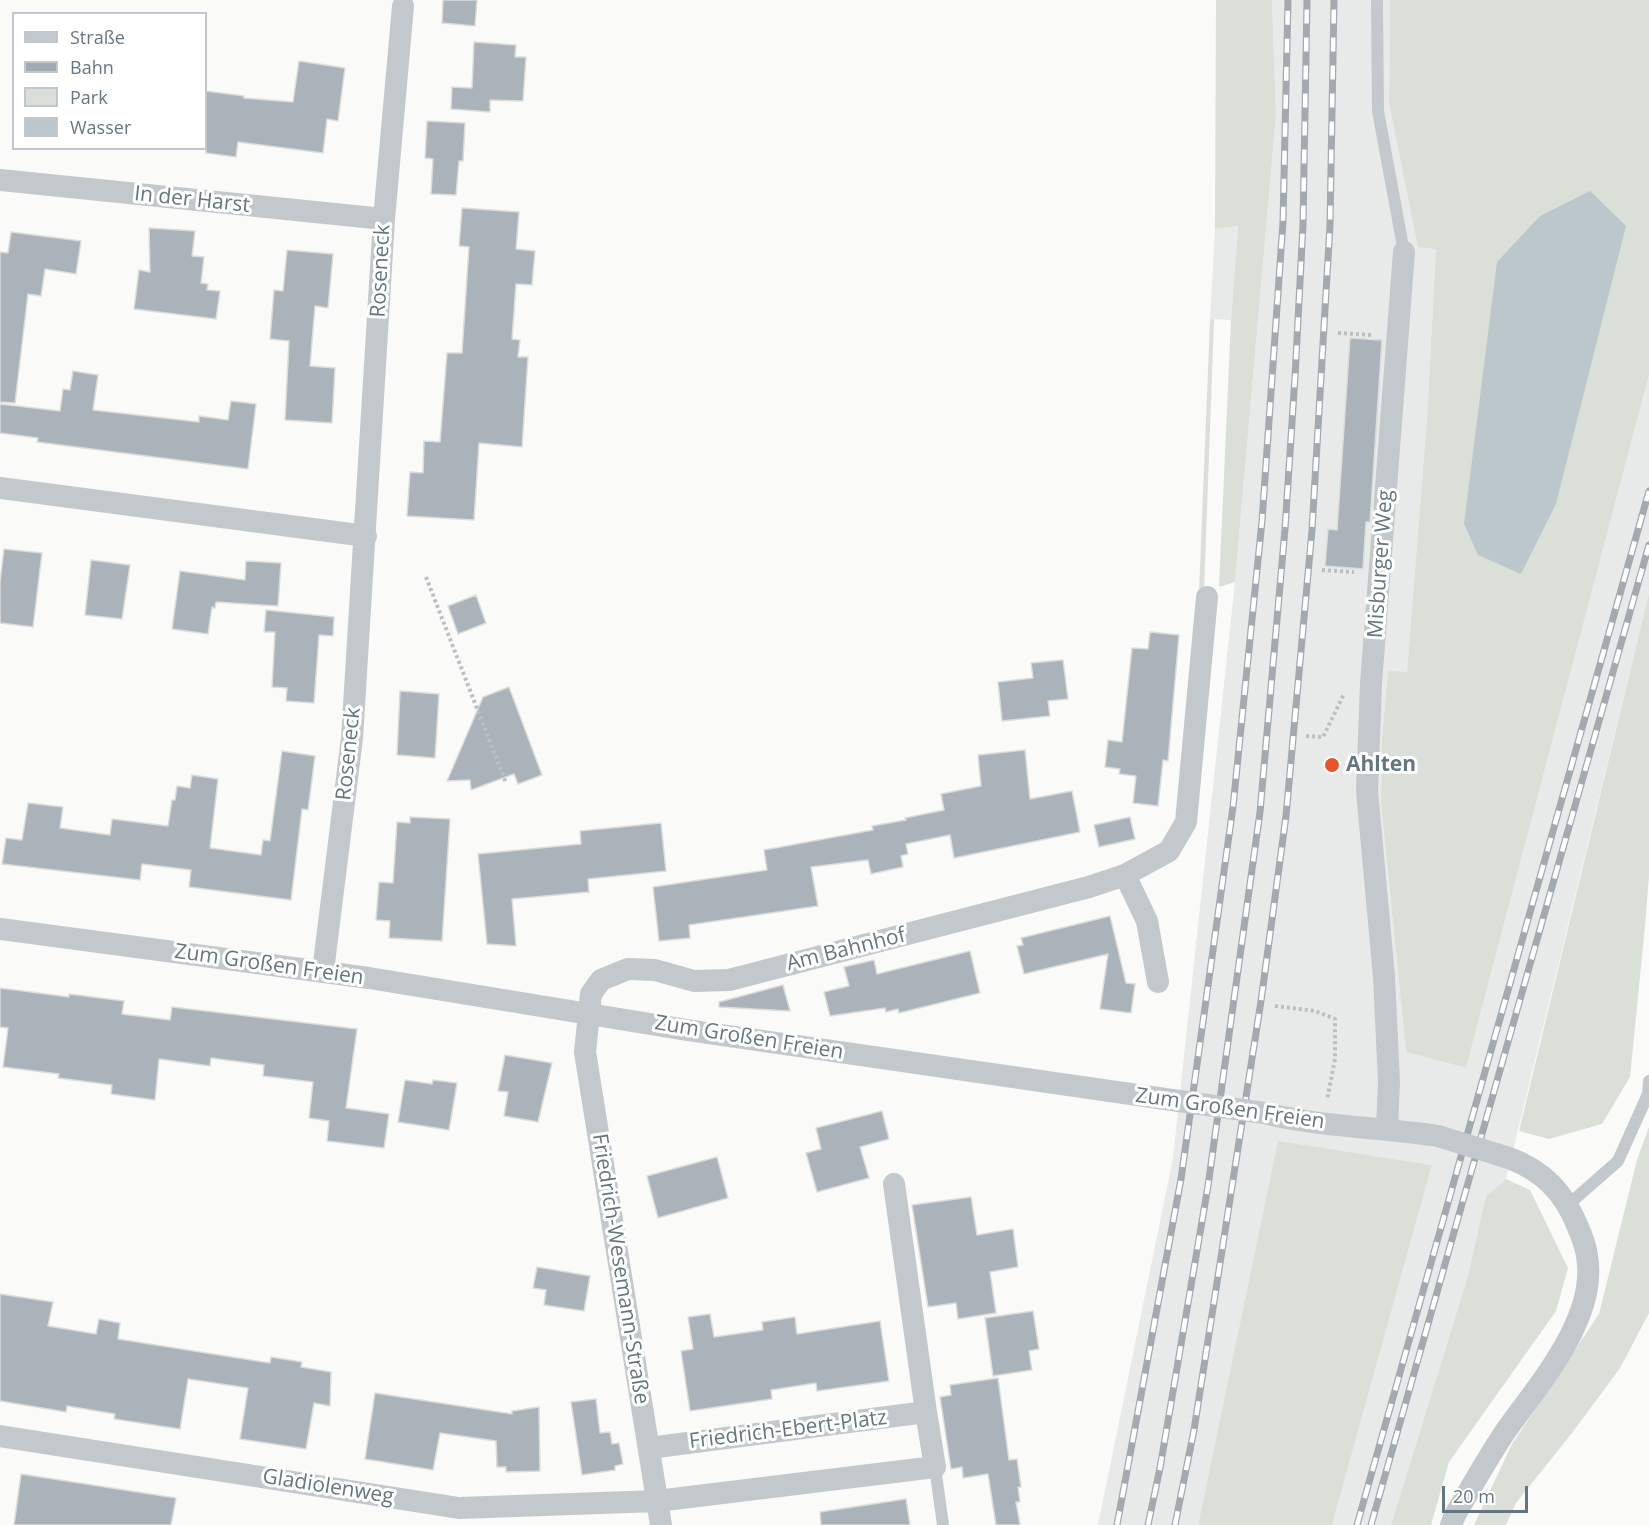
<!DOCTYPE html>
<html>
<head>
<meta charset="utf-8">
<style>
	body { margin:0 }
	#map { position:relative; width:1649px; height:1525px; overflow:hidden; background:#fafaf8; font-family:"Open Sans",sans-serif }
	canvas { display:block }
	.legend { position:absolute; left:12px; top:12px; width:195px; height:138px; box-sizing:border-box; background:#fff; border:2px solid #c1c8cd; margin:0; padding:8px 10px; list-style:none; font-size:18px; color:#657683 }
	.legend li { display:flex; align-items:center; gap:12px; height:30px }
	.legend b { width:30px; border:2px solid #c1c8cd }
	.scale { position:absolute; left:1442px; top:1486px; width:86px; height:27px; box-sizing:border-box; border:3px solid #657683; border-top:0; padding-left:8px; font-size:18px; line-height:21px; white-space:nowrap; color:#657683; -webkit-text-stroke:4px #fff; paint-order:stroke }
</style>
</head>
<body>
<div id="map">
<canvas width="1649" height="1525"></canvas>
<ul class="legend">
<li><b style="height:8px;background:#c3c8cc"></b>Straße</li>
<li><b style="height:8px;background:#a2aab0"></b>Bahn</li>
<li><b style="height:16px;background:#dadfd7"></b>Park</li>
<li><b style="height:16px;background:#bbc7cb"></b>Wasser</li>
</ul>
<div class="scale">20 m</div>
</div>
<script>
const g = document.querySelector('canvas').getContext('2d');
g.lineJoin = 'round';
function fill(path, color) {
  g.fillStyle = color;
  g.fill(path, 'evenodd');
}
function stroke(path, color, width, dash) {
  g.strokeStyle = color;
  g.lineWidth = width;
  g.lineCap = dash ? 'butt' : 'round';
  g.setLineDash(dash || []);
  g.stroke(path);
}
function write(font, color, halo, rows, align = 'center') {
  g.font = font + ' "Open Sans",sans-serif';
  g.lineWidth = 6;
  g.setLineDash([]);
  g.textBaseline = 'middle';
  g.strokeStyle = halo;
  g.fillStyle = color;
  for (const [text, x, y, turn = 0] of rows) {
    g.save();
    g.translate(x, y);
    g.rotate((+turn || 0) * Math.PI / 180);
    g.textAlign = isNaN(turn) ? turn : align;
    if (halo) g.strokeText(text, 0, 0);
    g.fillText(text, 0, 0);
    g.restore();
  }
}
fill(new Path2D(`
	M1272,0h118l-1,102 47,147 -9,169 -20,255 -19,-2 -6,67 -1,65 25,249 60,16 183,-693v218l-143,586 -20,17 -19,83 -76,246h-59l100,-360 -154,-23 -80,383h-100l75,-367 62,-576 41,-467z
	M1238,226l-7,94 -17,-1 -4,2 5,-92z`), '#e8e9e9');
fill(new Path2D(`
	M1216,0h56l4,115 -41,467 -16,5 12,-267 7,-94 -23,3z
	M1390,0h259v375l-183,693 -60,-16 -25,-249 1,-65 6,-67 19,1 20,-254 9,-169 -18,-2 -29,-145z
	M1214,319l-10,272 -5,1 11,-271z
	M1649,593v282l-4,51 -15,151 -28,47 -53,15 -30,-8z
	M1649,1127v186l-29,55 -48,65 -56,70 -10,22h-32l38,-81 87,-130 38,-154z
	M1278,1141l154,24 -100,360h-134z
	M1506,1179l24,11 38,78 -12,43 -107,151 -18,63h-40l76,-246 19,-83z`), '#dadfd7');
fill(new Path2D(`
	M1590,191l36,35 -70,278 -35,70 -43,-19 -14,-31 33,-262 43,-46z`), '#bbc7cb');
const building = new Path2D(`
	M443,0h34l-2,26 -33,-3z
	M474,42l42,3 -1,12h11l-3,44 -33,-1v12l-39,-3 1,-22 20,1z
	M299,61l46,7 -7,53 -11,-2 -4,34 -85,-11 -2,15 -30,-4v-62l38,5v2l49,4z
	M427,121l38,2 -2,38h-4l-3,34 -25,-1 2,-35 -8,-1z
	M462,208l57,4 -3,37 19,2 -3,34 -16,-1 -2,28 -2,27 8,1 -2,17h10l-6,90 -43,-4 -5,77 -67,-4 3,-44 13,1 1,-32 16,1 7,-89h15l7,-106 -10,-1z
	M149,228l46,3 -3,25 12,1 -3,26 7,1 -1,6 13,1 -4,28 -82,-10 5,-39 11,2z
	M11,232l70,9 -5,33 -31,-5 -4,27 -13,-2 -13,109 -15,-1v-150l8,1z
	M287,250l46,4 -5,54 -13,-2 -5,60 25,2 -3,55 -47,-3 4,-79 -19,-2 4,-49 9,1z
	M1350,338l32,2 -12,182h-4l-3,47 -38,-3 3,-37 9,1z
	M73,371l25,4 -5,35 106,12v-6l29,4 3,-19 25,3 -8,65 -211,-27 1,-4 -38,-5v-29l60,7 3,-22 7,1z
	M4,549l38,4 -9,74 -33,-4v-41z
	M91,560l39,5 -8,54 -37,-4z
	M246,561l35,2 -3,43 -62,-4 -1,6 -3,-1 -4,27 -36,-5 8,-58 65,9z
	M476,595l10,28 -28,11 -10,-28z
	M266,610l68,7 -1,19 -14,-1 -5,68 -28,-2 1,-13 -15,-1 3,-55h-11z
	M1150,632l29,3 -11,126 -5,-1 -5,46 -25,-3 3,-27 -17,-2 1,-5 -15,-2 3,-27 14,2 10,-94 16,1z
	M1063,660l5,39 -20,2 2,15 -48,5 -4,-39 35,-4 -2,-15z
	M509,687l33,88 -24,9 -4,-10 -43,16 -1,-10 -23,1 36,-84z
	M400,691l39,3 -4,64 -38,-3z
	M1025,750l5,49 42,-8 8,41 -126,26 -4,-23 -44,9 2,10 -7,2 2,11 -32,7 -3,-14 -57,7 7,39 -129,19 1,13 -31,3 -6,-54 114,-17 -3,-20 109,-20 -1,-4 34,-6 -1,-2 39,-8 -3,-16 40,-8 -3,-31z
	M282,751l33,5 -7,54 -6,-1 -11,91 -102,-13 2,-17 -49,-6 -2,16 -138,-16 4,-26 16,2 6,-37 35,4 -3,21 50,7 2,-16 56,7 4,-26h3l2,-14 13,2 2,-13 26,4 -8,69 51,7 2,-15 7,1z
	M410,817l40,2 -8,122 -53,-3 1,-17 -14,-1 3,-38 14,1 4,-61 13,1z
	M1130,817l5,22 -36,8 -5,-22z
	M661,823l5,48 -78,8 1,13 -77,7 4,47 -29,-2 -9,-90 103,-10 -1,-13z
	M1110,916l16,67 9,1 -4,29 -31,-4 8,-55 -84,20 -7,-28 6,-1 -2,-7z
	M970,951l10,42 -81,20 -1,-4 -12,3 -1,-4 -55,8 -6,-24 25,-6 -5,-19 30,-7 3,14z
	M783,985l7,26 -71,-4v-5z
	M0,988l69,9v-3l55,7 -2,13 48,6 2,-13 185,22 -11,79 43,6 -5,34 -57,-7 2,-20 -20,-3 4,-36 -50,-6 1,-11 -53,-7 -1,8 -51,-7 -4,41 -44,-6 1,-9 -54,-7 1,-4 -56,-7 5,-39 -8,-1z
	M505,1055l47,8 -14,59 -34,-6 4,-24 -10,-1z
	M405,1080l27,4 1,-4 24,3 -8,47 -51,-8z
	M882,1111l7,28 -29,8 9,31 -52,14 -11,-39 15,-4 -5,-21z
	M717,1157l11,41 -70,20 -11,-42z
	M971,1197l6,38 36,-6 5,38 -28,5 6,41 -38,6 -2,-16 -28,4 -16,-102z
	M537,1267l53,9 -6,35 -40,-6 2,-15 -13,-2z
	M0,1294l53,8 -5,24 48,8 3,-15 21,4 -2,16 152,24 1,-6 31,5 -1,5 30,5 -1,34 -16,-3 -8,46 -66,-10 8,-51 -60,-9 -8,50 -66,-10 1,-5 -48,-8 -1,6 -66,-11z
	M1033,1311l6,38 -10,2 3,19 -39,6 -8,-58z
	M710,1314l4,23 49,-7 -1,-8 33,-5 2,17 83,-13 9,60 -72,10 -1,-8 -45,7 1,9 -82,12 -9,-60 12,-2 -5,-32z
	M998,1378l11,82 8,-1 4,28h-3l2,15h-4l4,23h-24l-8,-51 -25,4 -1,-11 -11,2 -11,-72 11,-2 -1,-10z
	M375,1393l137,21v-3l27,-4 1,64 -34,1v-5h-9l-1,-26 -56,-8 -7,37 -68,-11z
	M596,1399l4,34 10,-1 2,12 7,-1 4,21 -8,2v4l-33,5 -11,-73z
	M21,1474l155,24 -5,27h-157z
	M906,1499l4,26h-89l-1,-13z`);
fill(building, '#aab3b9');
stroke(building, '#dcdcda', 1.5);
stroke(new Path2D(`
	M1338,333l35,2
	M1322,570l32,2
	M426,577l80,206
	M1306,736l17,1 21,-43
	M1275,1006l40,5 20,8v40l-8,41`), '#bbbfc2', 4, [3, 3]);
stroke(new Path2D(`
	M1377,0l1,111 26,141
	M1568,1205l50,-44 30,-67 1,-13
	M935,1467l8,58`), '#c3c8cc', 12);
stroke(new Path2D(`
	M0,180l384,39
	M0,488l366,48
	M1125,875l22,46 11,61
	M0,929l369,49 318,52 492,71
	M323,971l29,-233 32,-519 19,-213
	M1264,1113c57,14 116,14 174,23
	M1387,1129l2,-47 -5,-105 -17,-186 4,-107 33,-432
	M894,1184l32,228
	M0,1436l459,72 198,-7 278,-34 -9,-55 -277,36
	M661,1525l-76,-473 6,-58 10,-14 27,-11 27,1 39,11 35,-1 360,-93 36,-12 44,-24 17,-29 21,-225
	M1451,1525l4,-10c17,-29 33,-58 52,-86 33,-46 91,-112 80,-173 -2,-15 -9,-29 -15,-42 -16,-33 -42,-51 -76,-60`), '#c3c8cc', 22);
const rail = new Path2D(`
	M1117,1525l64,-346 52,-372 29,-286 21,-299 5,-222
	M1148,1525l12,-57 48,-282 52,-374 25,-283 10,-152 8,-152 4,-225
	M1175,1525l19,-95 67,-429 25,-185 26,-286 18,-305 4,-225
	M1357,1525l292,-1034
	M1371,1525l278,-980`);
stroke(rail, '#a2aab0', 7);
stroke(rail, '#fff', 4.5, [14]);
stroke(new Path2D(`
	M1179,1101l85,12
	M1438,1136l58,18`), '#c3c8cc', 22);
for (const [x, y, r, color] of [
	[1332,765,8,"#e4572e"]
]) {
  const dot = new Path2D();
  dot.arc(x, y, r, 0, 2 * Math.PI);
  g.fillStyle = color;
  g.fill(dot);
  stroke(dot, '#fff', 2);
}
write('21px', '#657683', '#fff', [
	["In der Harst",192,200,6],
	["Roseneck",381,271,-87],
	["Misburger Weg",1381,564,-86],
	["Roseneck",349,754,-84],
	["Am Bahnhof",846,950,-14],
	["Zum Großen Freien",269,965,8],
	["Zum Großen Freien",749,1038,9],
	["Zum Großen Freien",1230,1109,8],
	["Friedrich-Wesemann-Straße",620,1269,81],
	["Friedrich-Ebert-Platz",788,1430,-7],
	["Gladiolenweg",328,1487,9]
]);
write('bold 21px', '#657683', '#fff', [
	["Ahlten",1346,765]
], 'left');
</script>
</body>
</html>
